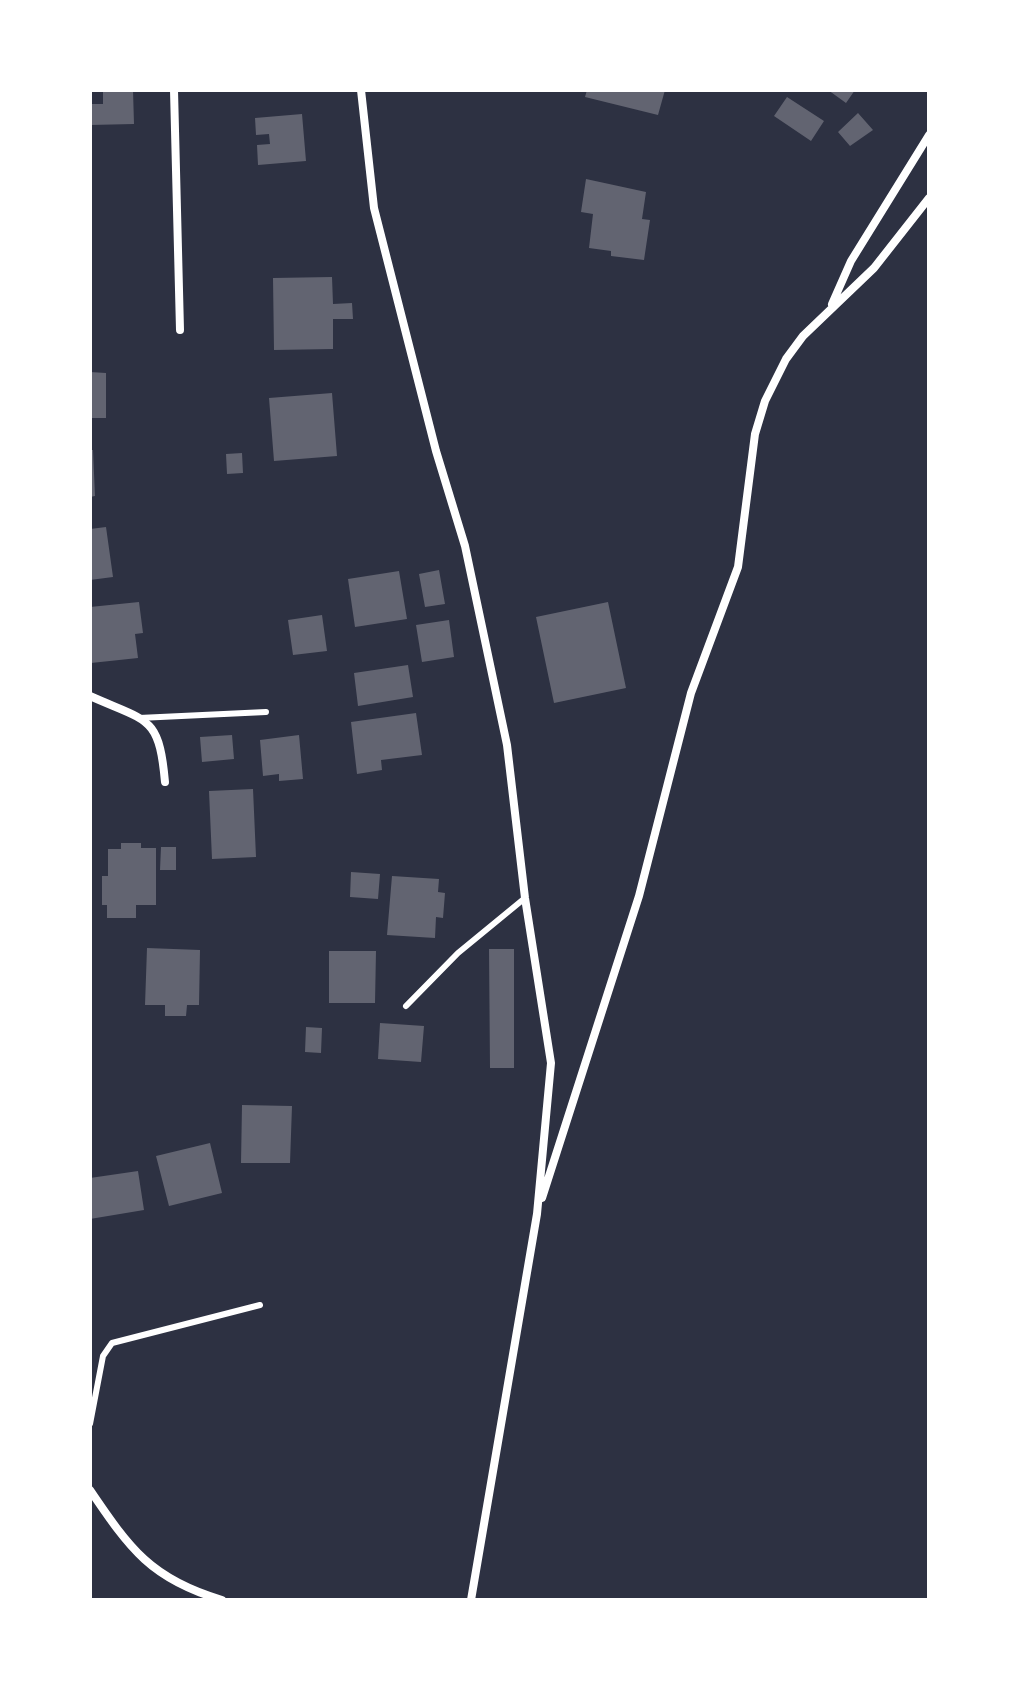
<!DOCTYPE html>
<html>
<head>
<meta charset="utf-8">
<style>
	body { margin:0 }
	#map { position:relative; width:1019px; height:1690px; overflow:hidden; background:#2d3142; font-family:Barlow,sans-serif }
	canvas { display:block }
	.frame { position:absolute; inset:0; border:92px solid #fff; pointer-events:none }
</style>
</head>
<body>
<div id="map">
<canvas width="1019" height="1690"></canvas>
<div class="frame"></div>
</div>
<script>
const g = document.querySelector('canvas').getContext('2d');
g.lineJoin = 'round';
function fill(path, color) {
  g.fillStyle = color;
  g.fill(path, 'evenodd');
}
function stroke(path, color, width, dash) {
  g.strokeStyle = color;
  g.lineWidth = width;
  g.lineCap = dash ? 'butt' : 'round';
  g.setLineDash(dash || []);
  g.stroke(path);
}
fill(new Path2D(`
	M103,90h30l1,34 -44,1v-21h13z
	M587,90h78l-7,25 -73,-18z
	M828,90h27l-9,13z
	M787,97l37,24 -13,20 -37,-25z
	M858,113l15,17 -23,16 -12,-14z
	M302,114l4,47 -48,4 -1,-20 13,-1 -1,-10 -13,1 -1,-17z
	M586,179l60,13 -4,27 8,1 -6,40 -33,-4v-5l-22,-3 4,-34 -12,-2z
	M332,277l1,27 19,-1 1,16h-20v30l-59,1 -1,-72z
	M90,372l16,1v45h-16z
	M332,393l5,63 -63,5 -5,-63z
	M90,450h3l2,46 -5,1z
	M242,453l1,20 -16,1 -1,-20z
	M106,527l7,50 -23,3v-51z
	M439,570l6,34 -20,3 -6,-33z
	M399,571l8,48 -52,8 -7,-48z
	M139,602l4,31 -8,1 3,24 -47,5 -1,-56z
	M608,602l18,86 -72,15 -18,-86z
	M322,615l5,36 -34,4 -5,-35z
	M449,620l5,37 -32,5 -6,-37z
	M408,665l5,32 -55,9 -4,-33z
	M416,713l6,42 -41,5 1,10 -25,4 -6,-52z
	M232,735l2,24 -32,3 -2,-25z
	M299,735l4,44 -24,2v-7l-16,2 -3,-36z
	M253,789l3,68 -44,2 -3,-68z
	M121,843h20v5h15v57h-20v13h-29v-13h-5v-29h6v-27h13z
	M161,847h15v23h-16z
	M351,872l29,2 -2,25 -28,-2z
	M392,876l47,3 -1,13 7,1 -2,25 -7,-1 -1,21 -48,-3z
	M147,948l53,2 -1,55h-12l-1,11h-21v-11h-20z
	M489,949h25v119h-24z
	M329,951h47l-1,52h-46z
	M380,1023l44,3 -3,36 -43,-3z
	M306,1027l16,1 -1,25 -16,-1z
	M242,1105l50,1 -2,57h-49z
	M210,1143l12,50 -53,13 -13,-50z
	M138,1171l6,39 -54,9v-41z`), '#626471');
stroke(new Path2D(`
	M139,718l127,-6
	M406,1006l52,-53 67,-55
	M90,1424l13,-68 9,-13 148,-38`), '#fff', 6);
stroke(new Path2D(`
	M174,90l6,240
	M361,90l13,118 62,243 29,95 42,199 18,153 26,165 -14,151 -66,386
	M832,304l19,-43 78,-126
	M90,696c58,26 69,19 75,86
	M542,1198l97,-302 52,-203 47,-126 17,-133 10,-33 21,-42 17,-23 71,-68 55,-70
	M90,1490c40,59 61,89 132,110`), '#fff', 8);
</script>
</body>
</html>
